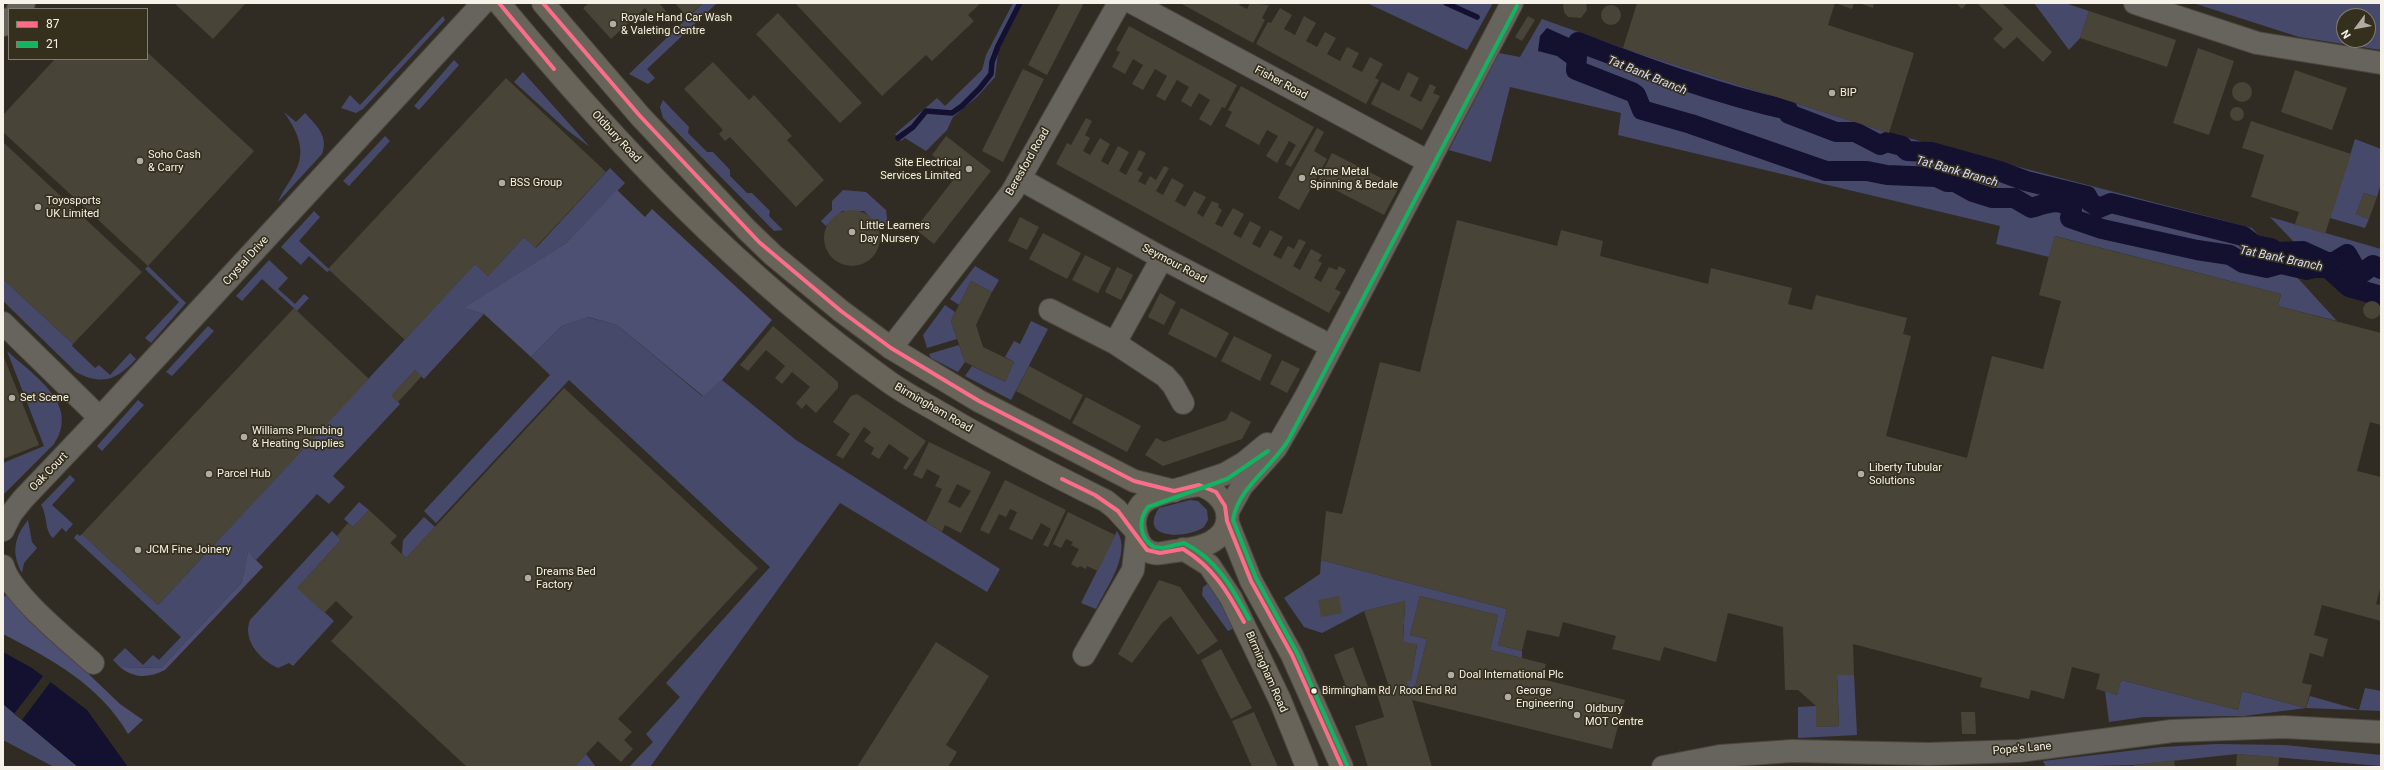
<!DOCTYPE html>
<html>
<head>
<meta charset="utf-8">
<style>
	body { margin:0 }
	#map { position:relative; width:2384px; height:770px; overflow:hidden; background:#302c23; font-family:Roboto,sans-serif }
	canvas { display:block }
	.frame { position:absolute; inset:0; border:4px solid #f6f2e8; pointer-events:none }
	.legend { position:absolute; left:8px; top:8px; width:140px; height:52px; box-sizing:border-box; background:#352f1e; border:1px solid #827d6f; margin:0; padding:5px 7px; list-style:none; font-size:12px; color:#f6f2e8 }
	.legend li { display:flex; align-items:center; gap:8px; height:20px }
	.legend b { width:20px; border:1px solid #827d6f }
	.north { position:absolute; left:2336px; top:8px; width:40px; height:40px; box-sizing:border-box; background:#352f1e; border:1px solid #827d6f; border-radius:50%; rotate:238deg; font-size:11px; font-weight:700; line-height:16px; text-align:center; color:#f6f2e8 }
	.north::after { content:''; display:block; margin:auto; width:14px; height:18px; background:#b1ada3; clip-path:polygon(50% 0,100% 100%,50% 72%,0 100%) }
</style>
</head>
<body>
<div id="map">
<canvas width="2384" height="770"></canvas>
<div class="frame"></div>
<ul class="legend">
<li><b style="height:5px;background:#fb6d88"></b>87</li>
<li><b style="height:5px;background:#13b361"></b>21</li>
</ul>
<div class="north">N</div>
</div>
<script>
const g = document.querySelector('canvas').getContext('2d');
g.lineJoin = 'round';
function fill(path, color) {
  g.fillStyle = color;
  g.fill(path, 'evenodd');
}
function stroke(path, color, width, dash) {
  g.strokeStyle = color;
  g.lineWidth = width;
  g.lineCap = dash ? 'butt' : 'round';
  g.setLineDash(dash || []);
  g.stroke(path);
}
function write(font, color, halo, rows, align = 'center') {
  g.font = font + ' Roboto,sans-serif';
  g.lineWidth = 3.5;
  g.setLineDash([]);
  g.textBaseline = 'middle';
  g.strokeStyle = halo;
  g.fillStyle = color;
  for (const [text, x, y, turn = 0] of rows) {
    g.save();
    g.translate(x, y);
    g.rotate((+turn || 0) * Math.PI / 180);
    g.textAlign = isNaN(turn) ? turn : align;
    if (halo) g.strokeText(text, 0, 0);
    g.fillText(text, 0, 0);
    g.restore();
  }
}
fill(new Path2D(`
	M703,3h14l-70,66 8,9 -7,6 -19,-10z
	M1013,3h10l-25,49 -3,25 -18,20 -24,20 -6,13 -21,21 -21,-13 -4,3 -6,-7 42,-36 8,8 37,-36 4,-15z
	M1367,3h126l-26,47z
	M2034,3h31l24,8 -9,27 -11,12z
	M2193,3h188v47l-82,-13zM2344,16h24v24h-24z
	M443,16l2,4 -82,89 -7,4 -15,-5 9,-13 10,10z
	M1542,19l81,29 266,85 363,95 85,93 -59,-15 3,-12 -226,-58 -6,21 -53,-13 4,-18 -382,-91 3,-22 -111,-26 -19,75 -42,-12 50,-97 21,4z
	M454,60l5,5 -40,45 -5,-4z
	M523,72l67,75 -23,-17 -53,-48z
	M663,100l26,27 -1,6 19,19h6l17,18v6l17,17h5l18,18 -1,5 14,14 -9,1 -111,-113 -3,-11z
	M284,112l12,10 9,-9c11,12 24,23 17,41l-44,48c5,-12 11,-19 17,-30 12,-22 2,-41 -11,-60z
	M385,136l5,5 -41,45 -6,-5z
	M2355,139l26,10v34l-4,14 -13,-4 -8,21 13,5 -4,9 -35,-10z
	M610,168l15,15 -59,60 -101,65 19,6 -60,65 -9,-9 -23,25 8,9 -67,72 12,11 -16,17 -12,-10 -61,66 -8,-7 -6,29 -81,86 -41,-1 -7,-7 12,-12 18,17 10,-10 6,5 22,-23 -107,-99 3,-4 3,2 2,-2 76,71 317,-341 13,12 36,-39 12,11z
	M843,190l23,2 20,18 2,16h-9l-15,-15h-22l-16,15 -5,-5 11,-11v-9z
	M314,211l6,6 -21,24 31,29 -3,2 -18,-16 -8,9 -20,-18z
	M2270,217l111,32v51l-41,-10z
	M269,260l19,18 -10,11 17,15 9,-10 5,4 -12,13 -35,-32 -20,22 -6,-5z
	M148,266l38,37 -35,40 -6,-5 34,-36 -34,-33z
	M975,266l24,14 -7,12 -21,-11 -12,24 -9,-6z
	M3,279l70,65 -1,2 23,22 4,-3 11,10 20,-22 6,6c-19,21 -34,27 -60,13l-73,-71z
	M945,305l10,7 -4,9 6,18 -30,9 -4,-13z
	M587,317l30,8 85,71 20,-16 74,60 204,129 -13,23 -147,-89 -190,264h-21l24,-25 -7,-8 34,-37 -14,-14 104,-116 -201,-187 -133,143 -12,-12 126,-136 -19,-18 31,-31z
	M1031,321l17,8 -37,71 -46,-24 7,-10 33,16 9,-20 -9,-5 9,-16 6,3z
	M208,326l6,5 -42,45 -6,-4z
	M959,345l6,17 -7,10 -27,-14 -2,-4z
	M7,351c26,24 74,53 47,93l-51,51v-32l41,-17z
	M138,400l6,5 -42,46 -5,-5z
	M70,475l5,5 -23,25 21,19 -7,8 -4,-4 -9,10c-9,-8 -5,-22 -12,-33z
	M1190,500l8,1 9,9 1,10 -4,7c-16,12 -67,13 -45,-19z
	M359,502l10,8 -16,17 -9,-8z
	M424,517l11,10 -29,31 -4,-4 1,-14z
	M28,520l4,22 5,6 -13,15 -2,10c-11,-19 -8,-36 6,-53z
	M332,531l9,9 -43,47 36,34 -41,45 -4,-3 -11,5c-18,-8 -36,-28 -28,-48z
	M1117,531c15,22 -11,57 -21,78l-15,-6z
	M1321,560l186,49 -9,36 24,6v7l-32,-8 8,-35 -78,-19 -10,39 17,4 -15,61 -6,-19 5,-1 6,-35 -14,-3 2,-41 -41,10 -42,22 -18,-6 -20,-29 36,-24z
	M1209,583l25,45 -6,3 -26,-36 1,-8z
	M1837,675h17l3,60 -59,3v-31l18,-1v21l23,-1z
	M2121,680l117,30 4,-19 64,17 4,-12 49,14 6,-22 16,3v20l-75,-3 -62,8 -100,1 -35,5 -4,-31 12,4z
	M3,704l75,63h-24l-51,-27z
	M2217,744l68,1 96,10v11l-144,-12 -103,11 -88,2 -3,-6 119,-14z
	M586,754l10,13h-22z`), '#47496b');
fill(new Path2D(`
	M617,190l28,27 7,-8 120,111 -50,60 -19,16 -86,-71 -29,-8 -26,9 -31,31 -47,-43 -20,-6 102,-65z
	M248,552l15,15 -98,103c-16,8 -31,9 -45,-3l41,1 81,-86z
	M6,595l114,109 23,16 -15,14c-28,-49 -77,-75 -125,-100v-36z`), '#4d4f73');
fill(new Path2D(`
	M1547,28l31,14 -2,28 -19,-14 -19,-5 2,-15z
	M3,652l29,16 55,42 41,57h-50l-75,-63z`), '#131030');
fill(new Path2D(`
	M44,675l8,5 -30,40 -8,-6z`), '#302c23');
stroke(new Path2D(`
	M1446,3l31,14
	M898,138l15,-11 13,-16 26,2 10,-7 18,-18 11,-14 1,-12 6,-16 22,-43`), '#131030', 5.5);
stroke(new Path2D(`
	M2381,269l-8,-4 -14,10 -12,-21 -13,8h-7l-24,-11 -27,1 -5,-4 -16,-3 -12,-9 -132,-33 -12,5 -9,-6 -3,-6 -61,-15 -27,-10 -68,-19 -24,-1 -5,-5 -15,-4 -7,3 -25,-13h-19l-47,-18 -1,-4c-71,-16 -142,-42 -210,-68l-2,28 56,22 4,3 6,15 49,14 135,47h41l20,4 49,2 11,5h8l18,10 19,6h22l17,10c14,-4 29,-11 41,1l-2,9 32,11 95,21 33,5 13,8 24,5 14,-4 26,6 7,-2h14l21,19 32,9`), '#131030', 20);
fill(new Path2D(`
	M174,3h72l-33,36z
	M589,3h70l7,8 -10,10 -11,-13 -34,31 -28,-31z
	M675,3h28l-16,14z
	M795,3h186l-13,12 6,6 -42,40 -6,-6 -44,41z
	M1060,3h24l-37,72 -19,-10z
	M1180,3h60l-1,2 8,4 3,-6 19,2 -7,13 3,2 -12,23z
	M1563,3h23l1,7 -6,8 -13,-1 -4,-5z
	M1637,3h217l-2,6 -17,-6 -7,22 86,28 -25,80 -266,-85z
	M1859,3h15l-1,5z
	M1956,3h11l-5,6z
	M1977,3h25l50,49 -9,10 -26,-25 -13,12 -11,-10 10,-10z
	M1601 15a10 10 0 1 1 20 0a10 10 0 1 1-20 0Z
	M1280,8l12,7 -8,14 11,6 9,-19 12,7 -10,18 11,6 8,-15 11,6 -9,16 13,7 7,-14 12,6 -7,14 10,5 8,-15 13,7 -8,14 4,2 -13,24 -110,-60 12,-22 3,1z
	M2089,11l87,29 -9,27 -87,-29z
	M778,13l84,90 -22,20 -84,-89z
	M1528,16l7,4 -13,21 -7,-4z
	M1129,26l108,59 -12,23 -3,-1 -11,19 -12,-7 11,-19 -11,-7 -8,14 -10,-6 8,-14 -12,-7 -12,21 -9,-5 11,-20 -12,-7 -12,21 -11,-6 11,-19 -10,-6 -8,15 -13,-7 8,-15 -4,-2z
	M2198,48l36,13 -25,74 -36,-12z
	M147,52l107,99 -106,115 -145,-134v-17l52,-56h92z
	M713,62l36,38 5,-5 38,41 -5,4 37,40 -28,27 -66,-70 -5,4 -6,-7 4,-4 -39,-41z
	M1023,69l21,10 -41,83 -21,-11z
	M2295,70l52,18 -15,42 -51,-18z
	M1408,72l11,6 -9,18 11,6 9,-18 6,3 -3,6 7,3 -18,34 -51,-26 11,-22 17,9z
	M506,78l100,94 -71,76 -11,-11 -36,39 -13,-12 -70,76 -77,-71z
	M2232 92a10 10 0 1 1 20 0a10 10 0 1 1-20 0Z
	M1241,86l73,41 -23,40 -6,-3 11,-19 -7,-4 -12,22 -11,-7 12,-20 -11,-6 -8,15 -34,-19 7,-14 -4,-2z
	M2230 114a7 7 0 1 1 14 0a7 7 0 1 1-14 0Z
	M1086,118l6,3 -7,14 5,3 -7,13 7,4 10,-17 10,6 -9,17 7,4 10,-19 11,6 -10,19 7,4 13,-25 7,3 -9,17 6,3 -5,8 7,4 5,-9 6,4 8,-14 5,2 -13,23 7,4 9,-17 12,7 -9,16 10,6 9,-16 12,6 -9,16 6,4 9,-16 7,3 -1,3 4,3 -7,14 7,3 11,-19 11,6 -11,20 8,4 9,-17 11,6 -9,17 8,4 10,-18 13,7 -10,18 8,4 7,-13 6,3 5,-10 7,3 -13,24 7,4 11,-21 11,6 -4,6 4,2 -8,15 7,4 8,-15 8,3 2,-4 7,4 -11,19 6,3 -12,21 -273,-149 11,-21 4,2z
	M2251,121l100,33 -26,80 -30,-10 4,-12 -48,-15 13,-42 -22,-7z
	M1317,128l7,4 -10,19 13,8 -28,51 -21,-12z
	M946,136l45,35 -57,73 -19,-15 42,-54 -25,-20z
	M3,142l139,130 -69,72 -70,-65z
	M1332,153l67,34 -15,28 -66,-34z
	M2364,193l13,4 -8,22 -13,-5z
	M824 238a28 28 0 1 1 56 0a28 28 0 1 1-56 0Z
	M1020,217l19,10 -12,23 -19,-9z
	M1457,220l100,26 4,-16 42,11 -3,15 108,28 3,-16 81,20 -4,16 24,6 4,-15 91,23 -4,16 8,2 -25,100 81,22 25,-102 51,13 18,-68 -22,-6 15,-59 227,58 -3,12 103,27v92l-11,-3 -13,49 24,6v108l-5,19 5,1v16l-59,-16 -8,30 14,4 -5,18 -13,-4 -8,30 10,2 -6,23 -64,-17 -4,19 -117,-30 -4,15 -21,-6 4,-15 -28,-7 -8,32 -33,-9 -2,9 -49,-12 2,-9 -129,-34 1,31h-17l2,51 -23,1v-21l-18,-16h-13l-2,-63 -55,-14 -12,49 -52,-15 -4,14 -48,-12 4,-13 -53,-14 -4,15 -32,-7 -5,21 -24,-6 9,-36 -186,-49 5,-49 16,3 38,-152 40,10z
	M1043,233l38,20 -14,26 -38,-20z
	M1085,255l26,13 -13,25 -26,-13z
	M1117,267l16,8 -12,25 -16,-8z
	M971,281l21,11 -16,33 7,22 31,15 -9,20 -40,-20 -14,-41z
	M1160,293l16,9 -12,23 -16,-8z
	M2363 310a9 9 0 1 1 18 0a9 9 0 1 1-18 0Z
	M294,308l75,71 -211,226 -76,-71z
	M1181,308l48,25 -13,25 -48,-24z
	M773,326l65,56v6l-22,25 -10,-9 -4,5 -6,-6 14,-16 -18,-15 -10,12 -7,-6 10,-12 -19,-16 -18,21 -8,-6z
	M1234,336l38,19 -12,26 -39,-20z
	M3,355l36,90 -36,14z
	M1282,360l18,9 -13,24 -17,-9z
	M1029,366l54,29 -13,25 -54,-29z
	M415,370l7,6 -24,26 -7,-6z
	M564,388l194,180 -140,151 14,13 -8,8 9,9 -12,13 -23,-21 -24,26h-107l-136,-126 22,-24 -17,-16 -12,12 -27,-25 44,-48 -4,-4 11,-13 5,4 16,-17 28,26 -7,7 16,15z
	M857,394l69,47 -20,29 -3,-2 6,-10 -20,-14 -10,15 -8,-5 3,-6 -10,-7 7,-9 -7,-5 -21,32 -7,-4 14,-21 -17,-12 18,-26z
	M1086,397l55,29 -14,26 -55,-29z
	M1231,411l20,11 -9,17 -79,27 -18,-11 11,-17 8,4 62,-22z
	M929,442l62,30 -30,61 -16,-8 -3,7 -16,-10 16,-33 -7,-3 5,-10 -13,-7 -5,10 -9,-4zM957,484l14,7 -11,17 -12,-6z
	M1005,480l61,30 -18,37 -5,-2 8,-16 -10,-6 -9,17 -23,-11 8,-17 -7,-3 -4,8 -7,-3 -10,20 -9,-4z
	M1068,512l47,23 -17,36 -11,-5 -1,3 -6,-3 -2,2 -7,-4 8,-15 -8,-4 2,-3 -7,-3 -5,9 -8,-4z
	M1159,580l21,7 38,54 -20,14 -27,-39 -9,7 -30,40 -14,-9z
	M1339,596l3,17 -21,4 -3,-17z
	M1420,596l78,19 -8,35 56,14 -4,15 83,21 -13,49 -200,-49 20,67h-64l-13,-41 29,-9 -8,-26 13,-4 -25,-76 41,-10 -2,41 14,2 -6,37h-5l6,19 15,-61 -17,-4z
	M936,642l53,34 -43,69 11,7 -9,15h-91z
	M1353,647l16,42 -19,8 -16,-42z
	M1221,649l31,59 -21,11 -30,-59z
	M1254,712l24,55h-26l-20,-46z
	M1961,712h14l1,22h-14z
	M2237,754l42,3 -1,10h-42z
	M2174,760l1,7h-41v-2z`), '#494438');
const minor = new Path2D(`
	M1133,3l296,159
	M2135,3l122,40 124,20
	M18,9l6,-6
	M3,25l6,-6
	M1020,179l142,79 169,88
	M1050,310l65,33 50,33 8,9 10,18
	M3,323l97,95 383,-415
	M1115,343l47,-85
	M891,348l121,-156 107,-189
	M3,530l8,-16 12,-15 77,-81
	M3,566c8,29 66,75 90,97
	M1084,655l49,-85 4,-34
	M1663,767l57,-11 72,-5 137,3 90,-3 153,-20 112,-4 97,5`);
const tertiary = new Path2D(`
	M1186,487l39,-13 19,-11 23,-19
	M1227,513l15,-27 34,-38 29,-50 207,-395`);
const primary = new Path2D(`
	M499,3c116,140 242,274 390,379 18,13 37,22 55,33 53,31 107,59 162,86l10,8 20,22
	M543,3l97,113 107,114 26,25 68,56 50,37 88,53 155,80 40,10
	M1199,485c27,7 41,39 14,56 -14,9 -35,9 -51,12 -26,5 -36,-36 -18,-51 8,-7 44,-16 55,-17z
	M1227,521l24,60 41,74 50,112
	M1183,549l26,16 22,33 49,102 27,67`);
stroke(minor, '#4b473f', 24);
stroke(tertiary, '#4b473f', 24);
stroke(primary, '#4b473f', 24);
stroke(minor, '#67645d', 22);
stroke(tertiary, '#67645d', 22);
stroke(primary, '#68645a', 22);
stroke(new Path2D(`
	M499,3l55,66
	M543,3l97,113 119,126 82,69 50,37 88,53 155,80 40,10 25,-6 17,7 9,14 2,15 24,60 41,74 50,112
	M1062,479l33,16 23,16 29,39 13,3 23,-4c30,18 45,43 61,73`), '#fb6d88', 4);
stroke(new Path2D(`
	M1249,619c-16,-30 -32,-60 -65,-76l-21,5 -9,-1c-15,-9 -16,-27 -6,-40l79,-28 41,-28
	M1347,765l-50,-112 -41,-75 -23,-58c5,-33 40,-53 56,-81l228,-433`), '#13b361', 4);
for (const [x, y, r, color] of [
	[613,24,4,"#b1ada3"],
	[1832,93,4,"#b1ada3"],
	[140,161,4,"#b1ada3"],
	[969,169,4,"#b1ada3"],
	[1302,178,4,"#b1ada3"],
	[502,183,4,"#b1ada3"],
	[38,207,4,"#b1ada3"],
	[852,232,4,"#b1ada3"],
	[12,398,4,"#b1ada3"],
	[244,437,4,"#b1ada3"],
	[209,474,4,"#b1ada3"],
	[1861,474,4,"#b1ada3"],
	[138,550,4,"#b1ada3"],
	[528,578,4,"#b1ada3"],
	[1451,675,4,"#b1ada3"],
	[1314,691,3.5,"#f6f2e8"],
	[1508,697,4,"#b1ada3"],
	[1577,715,4,"#b1ada3"]
]) {
  const dot = new Path2D();
  dot.arc(x, y, r, 0, 2 * Math.PI);
  g.fillStyle = color;
  g.fill(dot);
  stroke(dot, '#352f1e', 1.5);
}
write('10px', '#f6f2e8', '#352f1e', [
	["Birmingham Rd / Rood End Rd",1322,691]
], 'left');
write('11px', '#f6f2e8', '#352f1e', [
	["Royale Hand Car Wash",621,18],
	["& Valeting Centre",621,31],
	["BIP",1840,93],
	["Soho Cash",148,155],
	["& Carry",148,168],
	["Site Electrical",961,163,"right"],
	["Services Limited",961,176,"right"],
	["Acme Metal",1310,172],
	["Spinning & Bedale",1310,185],
	["BSS Group",510,183],
	["Toyosports",46,201],
	["UK Limited",46,214],
	["Little Learners",860,226],
	["Day Nursery",860,239],
	["Set Scene",20,398],
	["Williams Plumbing",252,431],
	["& Heating Supplies",252,444],
	["Liberty Tubular",1869,468],
	["Solutions",1869,481],
	["Parcel Hub",217,474],
	["JCM Fine Joinery",146,550],
	["Dreams Bed",536,572],
	["Factory",536,585],
	["Doal International Plc",1459,675],
	["George",1516,691],
	["Engineering",1516,704],
	["Oldbury",1585,709],
	["MOT Centre",1585,722]
], 'left');
write('11px', '#f6f2e8', '#352f1e', [
	["Fisher Road",1281,83,28],
	["Oldbury Road",616,137,47],
	["Beresford Road",1028,162,-60],
	["Crystal Drive",246,261,-48],
	["Seymour Road",1174,264,28],
	["Birmingham Road",933,408,30],
	["Oak Court",49,472,-46],
	["Birmingham Road",1266,672,66],
	["Pope's Lane",2022,749,-5]
]);
write('italic 12px', '#d7daf7', '#352f1e', [
	["Tat Bank Branch",1647,76,22],
	["Tat Bank Branch",1957,172,16],
	["Tat Bank Branch",2281,259,12]
]);
</script>
</body>
</html>
